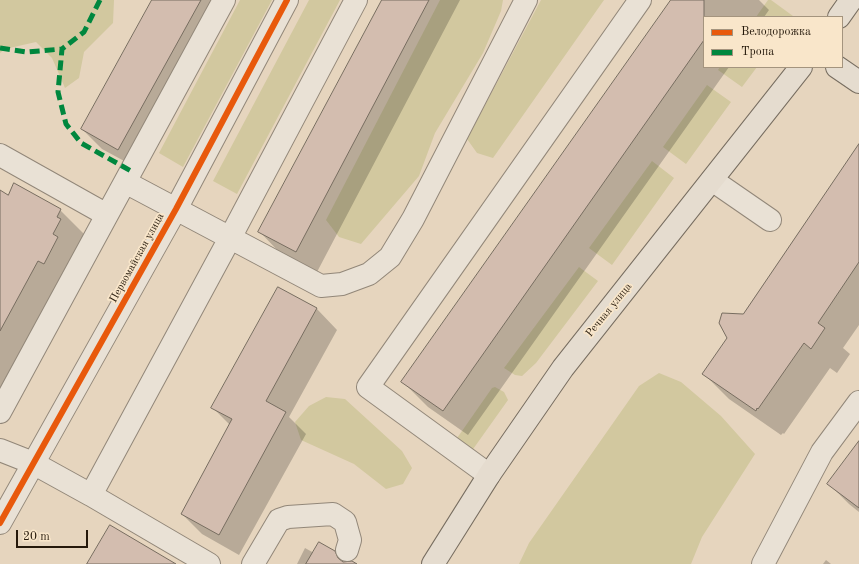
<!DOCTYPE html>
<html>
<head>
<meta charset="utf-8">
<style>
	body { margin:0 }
	#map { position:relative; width:859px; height:564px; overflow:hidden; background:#e6d5be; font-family:"Old Standard TT",serif }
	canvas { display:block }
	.legend { position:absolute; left:703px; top:16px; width:140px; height:52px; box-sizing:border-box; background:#f9e6ca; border:1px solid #a4947e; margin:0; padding:5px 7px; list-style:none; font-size:12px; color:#25190b }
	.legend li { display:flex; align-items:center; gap:8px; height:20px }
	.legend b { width:20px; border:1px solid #a4947e }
	.scale { position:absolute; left:16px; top:530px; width:72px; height:18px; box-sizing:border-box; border:2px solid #25190b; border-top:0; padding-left:5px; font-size:12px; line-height:14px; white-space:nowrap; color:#25190b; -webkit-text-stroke:3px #f9e6ca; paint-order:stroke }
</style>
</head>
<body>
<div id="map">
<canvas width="859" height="564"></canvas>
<ul class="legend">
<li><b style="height:5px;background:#e8590c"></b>Велодорожка</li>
<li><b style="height:5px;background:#00873e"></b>Тропа</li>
</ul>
<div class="scale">20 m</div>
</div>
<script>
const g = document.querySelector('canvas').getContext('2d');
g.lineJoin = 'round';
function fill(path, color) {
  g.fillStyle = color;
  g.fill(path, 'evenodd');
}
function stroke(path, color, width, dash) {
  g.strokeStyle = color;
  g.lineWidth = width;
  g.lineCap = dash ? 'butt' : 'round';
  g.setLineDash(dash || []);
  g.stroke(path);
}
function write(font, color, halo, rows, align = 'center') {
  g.font = font + ' "Old Standard TT",serif';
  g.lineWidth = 3.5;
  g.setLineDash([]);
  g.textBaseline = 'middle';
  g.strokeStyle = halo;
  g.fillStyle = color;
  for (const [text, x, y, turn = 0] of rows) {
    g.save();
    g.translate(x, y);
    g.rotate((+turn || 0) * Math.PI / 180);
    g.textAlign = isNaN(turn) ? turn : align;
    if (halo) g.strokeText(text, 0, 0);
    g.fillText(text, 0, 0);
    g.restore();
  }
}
fill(new Path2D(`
	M0,0h114l-1,23 -29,29 -5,26 -14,10 -13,-30 -16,-16 -31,7 -5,4z
	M240,0h32l-89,167 -24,-14z
	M309,0h31l-103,194 -24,-13z
	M440,0h63l-2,11 -18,42 -48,80 -16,43 -58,68 -22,-7 -13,-17z
	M541,0h63l-111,158 -16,-5 -10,-14z
	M768,0h3l22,16 -37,1z
	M720,67h37l-15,20 -24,-17z
	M707,85l24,17 -45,62 -23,-17z
	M652,161l22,17 -62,87 -23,-17z
	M579,267l19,14 -62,82 -14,13 -7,-1 -11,-7z
	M659,373l22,9 40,34 34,38 -53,83 -11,27h-172l10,-21 110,-157z
	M495,387l9,5 4,8 -37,52 -16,-11 37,-53z
	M326,397l19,2 57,52 10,17 -9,16 -17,5 -32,-25 -53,-24 -6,-18 14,-16z`), '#d2c89f');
fill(new Path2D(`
	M153,0h80l-94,169 -37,-20 -20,-20z
	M382,0h78l-143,272 -37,-19 -20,-21z
	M672,0h87l10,10 -5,7h-60v50h25l-261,368 -40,-28 -26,-26z
	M859,146v179l-16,23 7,6 -13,19 -7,-5 -46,66 -1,-1 -2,2 -52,-36 -25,-25z
	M0,198l60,12 30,30 -90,166z
	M278,288l39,21 20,21 -48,87 17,17 -67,121 -37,-21 -20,-20 48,-89 -18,-18z
	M859,443v69l-10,-8 -20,-20z
	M305,548l9,5 20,-1 11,11 8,1h-56z
	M826,560l5,4h-8z`), '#0003');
const building = new Path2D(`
	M152,0h49l-83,150 -37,-21z
	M382,0h47l-133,252 -38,-20z
	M671,0h33v40l-261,371 -42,-29z
	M859,144v118l-41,61 7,5 -14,21 -7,-6 -46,66 -1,-1 -1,3 -54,-37 25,-36 -8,-15 3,-10 21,1z
	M14,183l47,26 -4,8 4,2 -8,15 5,3 -14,27 -6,-3 -38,70v-141l8,5z
	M278,287l39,21 -51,93 20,11 -67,123 -38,-21 51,-95 -21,-11z
	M859,441v67l-32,-24z
	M110,525l66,39h-89z
	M319,542l16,9 3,7 5,4 9,-1 5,3h-51z`);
fill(building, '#d3bdaf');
stroke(building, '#776d60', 1);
const minor = new Path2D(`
	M224,0l-99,182 196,104 21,-2 27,-10 21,-17 23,-38 113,-219
	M0,155l107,60 -107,197
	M712,180l58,40
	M107,215l18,-33
	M0,450l33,13 58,32 118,69
	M489,475l-121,-88 272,-387
	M91,495l139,-257 126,-238
	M0,523l176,-314 111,-209
	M253,564l26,-44 9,-3 45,-3 12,8 5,18 -3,10
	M763,564l59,-112 37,-50`);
const major = new Path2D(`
	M839,17l12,-17
	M837,67l22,15
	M433,564l56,-89 74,-107 238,-301`);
stroke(minor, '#928779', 24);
stroke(major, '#776d60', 24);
stroke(minor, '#e9e1d5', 22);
stroke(major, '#e5dccf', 22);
stroke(new Path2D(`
	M100,0l-16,32 -22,17 -4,43 8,32 15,19 50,28
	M0,48l27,4 35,-3`), '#00873e', 5, [10, 5]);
stroke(new Path2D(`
	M0,523l176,-314 111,-209`), '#e8590c', 6);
write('11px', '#25190b', '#f9e6ca', [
	["Первомайская улица",137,258,-61],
	["Речная улица",609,310,-51]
]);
</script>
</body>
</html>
